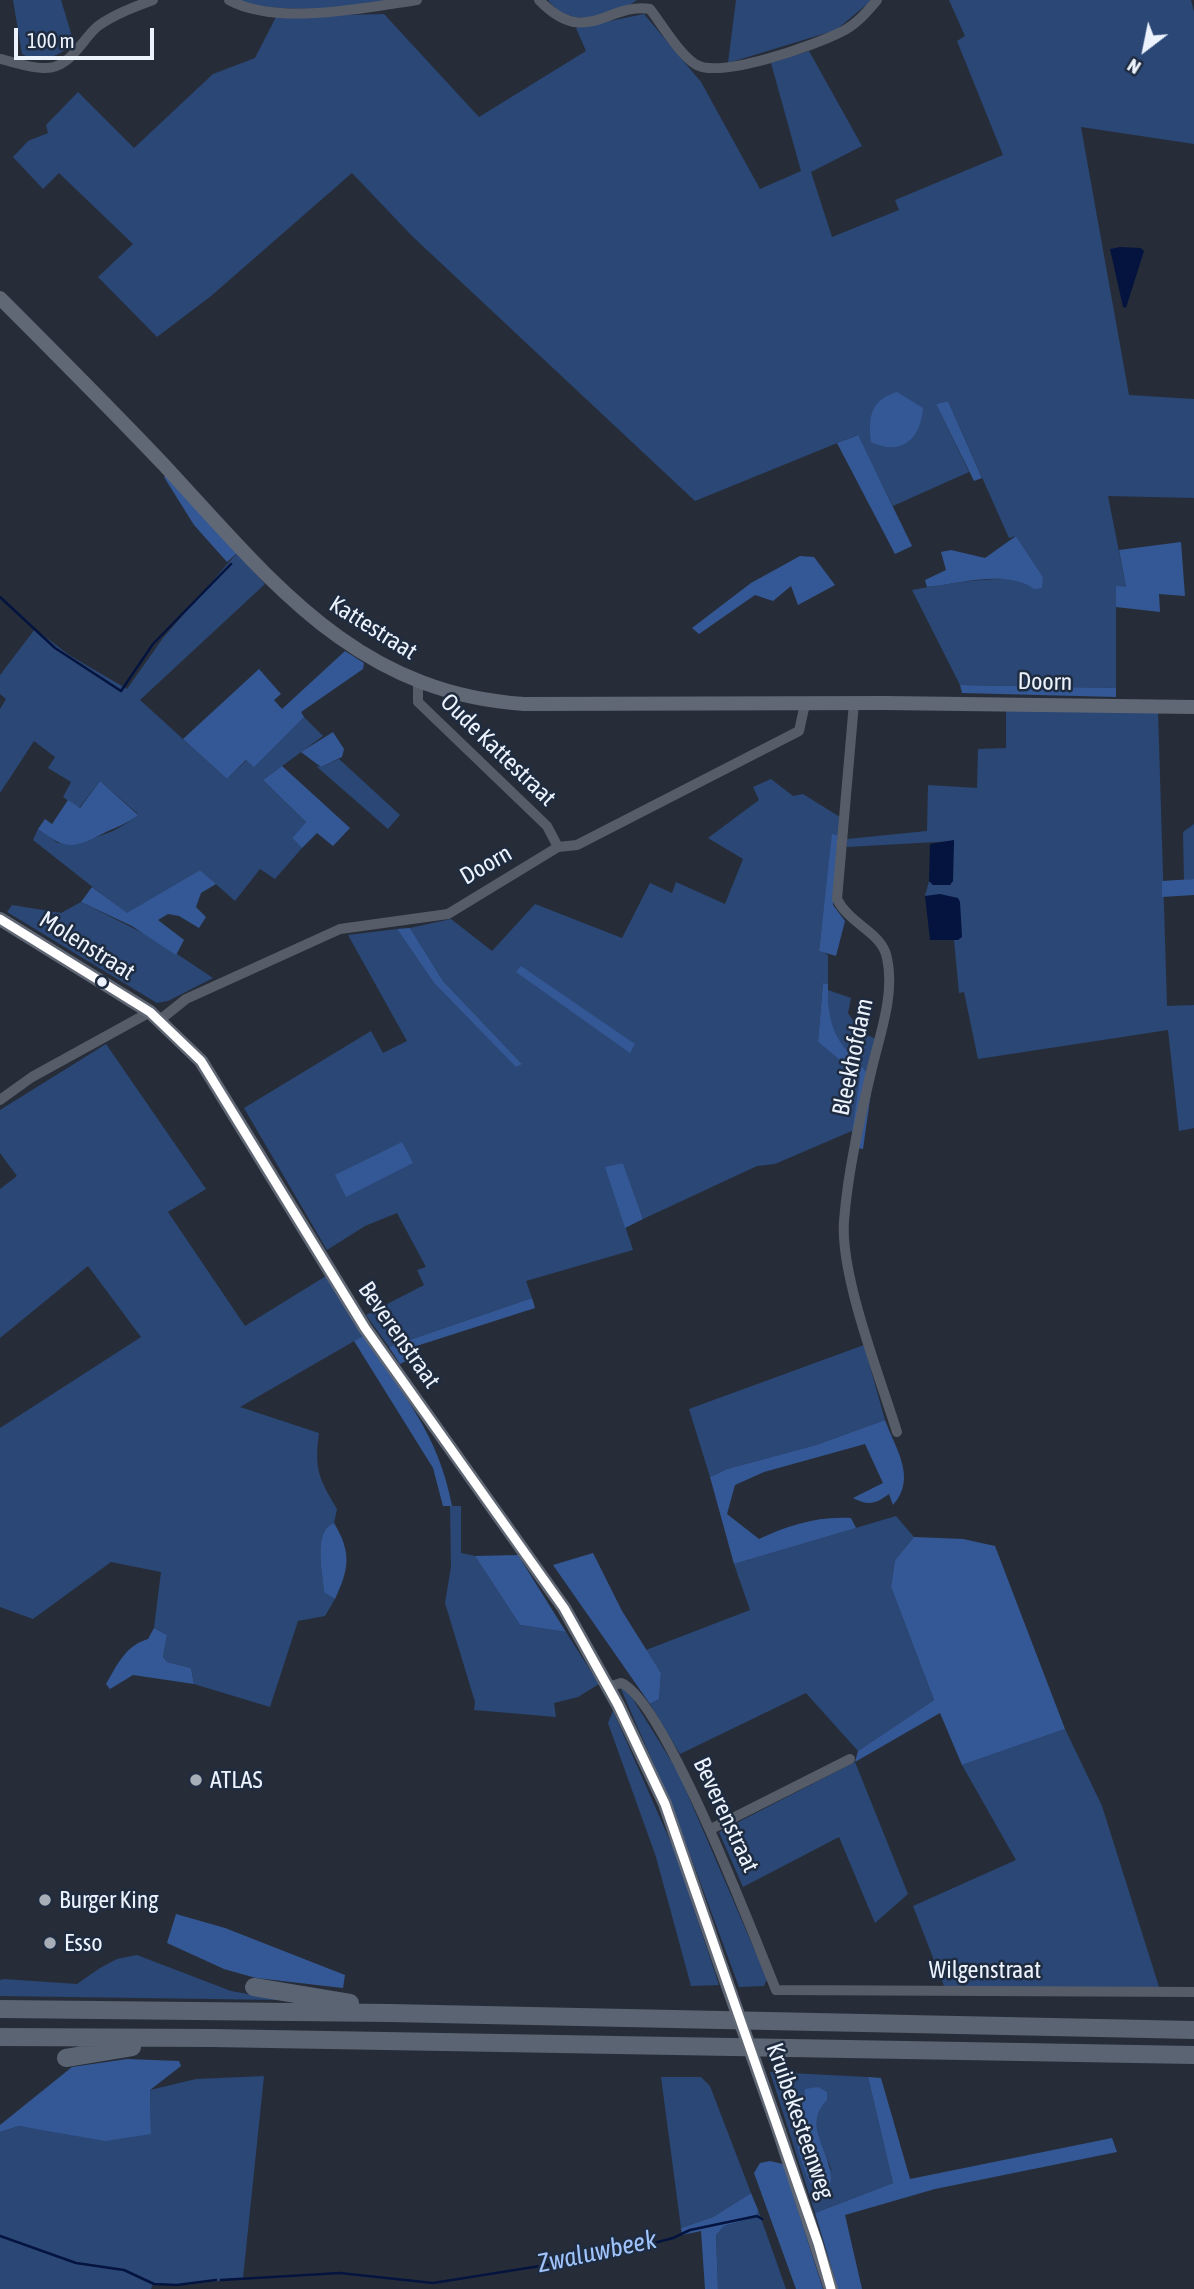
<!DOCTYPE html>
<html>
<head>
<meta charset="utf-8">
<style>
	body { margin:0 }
	#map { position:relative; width:1194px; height:2289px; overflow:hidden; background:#272d38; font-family:"Asap Condensed",sans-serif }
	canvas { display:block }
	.north { position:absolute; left:1110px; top:14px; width:70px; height:70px; -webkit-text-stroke:5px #1f2c40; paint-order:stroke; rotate:212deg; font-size:19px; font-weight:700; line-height:28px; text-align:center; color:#ecf3fd }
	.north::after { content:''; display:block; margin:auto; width:24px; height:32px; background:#ecf3fd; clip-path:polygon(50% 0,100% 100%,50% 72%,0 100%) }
	.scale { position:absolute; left:14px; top:28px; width:140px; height:32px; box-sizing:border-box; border:4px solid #ecf3fd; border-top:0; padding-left:9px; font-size:21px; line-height:24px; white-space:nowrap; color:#ecf3fd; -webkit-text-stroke:5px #1f2c40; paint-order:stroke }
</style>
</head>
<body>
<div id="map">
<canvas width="1194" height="2289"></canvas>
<div class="north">N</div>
<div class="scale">100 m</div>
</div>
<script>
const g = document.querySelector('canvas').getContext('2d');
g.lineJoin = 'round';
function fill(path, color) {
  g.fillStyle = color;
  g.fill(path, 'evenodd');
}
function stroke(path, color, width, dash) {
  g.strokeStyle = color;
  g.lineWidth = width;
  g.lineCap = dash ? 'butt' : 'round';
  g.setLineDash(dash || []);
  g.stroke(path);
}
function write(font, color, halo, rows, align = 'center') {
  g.font = font + ' "Asap Condensed",sans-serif';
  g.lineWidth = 5;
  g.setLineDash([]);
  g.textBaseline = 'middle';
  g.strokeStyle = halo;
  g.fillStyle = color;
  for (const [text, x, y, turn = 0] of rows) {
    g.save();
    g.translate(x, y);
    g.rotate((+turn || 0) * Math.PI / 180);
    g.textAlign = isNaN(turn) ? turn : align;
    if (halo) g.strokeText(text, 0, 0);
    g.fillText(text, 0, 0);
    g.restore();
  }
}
fill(new Path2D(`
	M13,0h48l13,43c-15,13 -33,22 -52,11z
	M238,0h149c-36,9 -116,14 -149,0z
	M548,0h89c-25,18 -68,29 -89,0z
	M736,0h136l-36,30 -108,33z
	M949,0h242l3,12v132l-113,-17 48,268 65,4v99l-86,-2 18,91h-10v101l-156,-3 -48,-95c32,-6 68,-12 99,-11 12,1 19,10 30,9l2,-11 -27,-41 -7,2 -61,-137 -12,3 33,68 -76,34 -36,-71 -162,66 -283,-265 -60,-63 -141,123 -54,41 -59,-60 35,-33 -74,-71 -16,16 -30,-32 15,-16 20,-8 -2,-8 32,-33 56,56 79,-74 42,-16 21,-41 108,-3 95,103 107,-66 -10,-23 68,-14 57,68 59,107 41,-18 -30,-108 38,-12 53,95 -51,26 21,65 67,-27 -4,-10 108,-45 -46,-114 8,-5z
	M237,553l28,31 -125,116 87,79 20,-19 7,6 50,-49 19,19 -60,44 43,42 -14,16 10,10 -27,31 -15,-10 -25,32 -35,-31 -73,44 -94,-74 5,-11 20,14c29,-2 58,-8 80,-29l-38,-33 -21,27 -16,-11 8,-15 -23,-14 7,-11 -21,-16 -34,52v-84l6,-10 -6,-5v-19l35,-46 34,26 58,34 36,-51z
	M1006,711h152l9,295 27,-1v123l-15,3 -11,-101 -190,29 -14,-67 -5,1 -5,-53h4v-42l-33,-2 4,-15 4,4h17l4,-44 -107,6v-8l80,-8 1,-46 49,3 1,-39 28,-1z
	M339,759l61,56 -12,14 -72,-63 5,1z
	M771,779l22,17 10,-2 37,23 -2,18 -5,-1 -14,116 9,5v29l-5,-1 -5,59 42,35 -6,53 -79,34 -18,2 -114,53 -20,-56 -17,5 27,82 -107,31 6,17 -143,49 -23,-32 58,-30 -7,-15 9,-3 -29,-54 -32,13 -38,24 -83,-142 127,-77 12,22 24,-12 -59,-106 49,-6 37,54 83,84 4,-4 -78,-82 -33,-53 41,-9 41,32 43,-47 87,34 28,-55 22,10 4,-11 49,22 18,-45 -35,-21 51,-38 -6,-13z
	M1194,824v55l-10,1 -1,-48z
	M81,902l72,36 60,40 -45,23 -11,2 -150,-91 5,-7 49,8z
	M828,990l23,8 -3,15 13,19 15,7 -8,34c-29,-29 -41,-40 -40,-83z
	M106,1044l100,145 -38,23 77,114 81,-50 37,60 -123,71 79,26c-5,36 0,46 18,76l-3,14c-22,7 -11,51 -10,68l11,8 -10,17 -27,5 -28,86 -76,-23 -3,-16 -24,-6 -4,-5 4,-22 -13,-7 7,-56 -50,-10 -78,57 -33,-12v-179l141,-91 -53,-71 -88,72v-149l17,-13 -17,-23v-43z
	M864,1345l21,75 -69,25 -89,24 -17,8 -21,-68z
	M450,1506h11v47l14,3 45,69 46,7 33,52 -21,13 -24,6 2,14 -82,-7 1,-8 -30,-99 6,-36z
	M896,1516l18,21 -19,23 -4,27 43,113 -76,51 -52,-58 -126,61 -30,-50 9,-5 2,-26 -15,-23 104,-40 -16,-46z
	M621,1689l7,2 50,81 89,207 -3,7 -25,1 -67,-181z
	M613,1711l62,141 44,133 -28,1 -35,-129 -48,-134z
	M1065,1729l37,77 58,184 -216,-4 -31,-80 103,-46 -54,-95z
	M855,1762l53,132 -33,29 -36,-86 -96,50 -24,-55z
	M137,1955l94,36 50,9 -281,-4v-16l4,-1 73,5 23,-16 17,-9z
	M770,2072l98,5 25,106 -78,30zM806,2089l20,11c-20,21 -3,47 6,71l-38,-48z
	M264,2076l-21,202 -58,7 -32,-1 -2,5h-151v-157l19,-6 47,7 85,1 -1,-44 46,-11z
	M661,2077h40l9,9 41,107 -38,24 -32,11z
	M758,2210l28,79h-68l-2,-54 8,-9 33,-9z`), '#2a4776');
fill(new Path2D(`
	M897,392l26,16c-2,30 -21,49 -52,34 -3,-26 0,-42 26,-50z
	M948,401l34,77 -8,3 -38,-77z
	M858,435l54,111 -17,8 -58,-111z
	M166,475l71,78 -10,9 -33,-37 -30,-48z
	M1016,536l27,41 -1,11 -8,1c-28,-20 -75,-5 -107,-2l-2,-7 21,-10 -5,-18 10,-2 34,8z
	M1181,542l4,54 -26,-2 1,18 -44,-5v-21l10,1 -7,-37z
	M800,556l14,1 21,28 -37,20 -7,-19 -18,15 -18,-6 -56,39 -7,-6 59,-45z
	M345,651l19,12 -1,6 -62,43 3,5 -50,50 -8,-7 -19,19 -44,-40 76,-70 22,25 -7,6 8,9z
	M960,685l156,3v9l-154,-4z
	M333,732l11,17 -2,8 -21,10 -20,-15z
	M282,766l68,62 -17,18 -16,-13 -15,15 -10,-10 14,-16 -43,-42z
	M100,781l38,34c-11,9 -22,12 -34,18 -31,16 -38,17 -66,-4l7,-10 7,5 16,-24 12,8z
	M832,834l6,1 -5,70 12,16 -9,35 -17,-5z
	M200,870l16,14 -15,9 -5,14 10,10 -7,11 -20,-12 -11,-2 -10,6 26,20 -8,15 -44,-29 -51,-24 11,-15 35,26z
	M1194,879v16l-32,2v-16z
	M410,928l33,53 79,83 -6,3 -82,-84 -37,-54z
	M521,966l114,78 -5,9 -114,-81z
	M823,983l5,1c-1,50 11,60 45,94l-10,71 -13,-2 10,-70 -42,-35z
	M402,1142l11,21 -67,34 -11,-22z
	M623,1163l20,56 -18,9 -20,-61z
	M532,1298l3,10 -131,42 4,10 -8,4 -11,-17z
	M363,1336c40,58 76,99 89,170h-9l-10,-38 -79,-127z
	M885,1420c11,30 32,58 8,85l-4,-11c-14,10 -20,12 -36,4l30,-15 -18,-39 -101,28 -29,13 -8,29 32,25c30,-14 58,-23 92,-21l5,10 -122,36 -24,-87 17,-8 89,-24z
	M334,1523c18,30 15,46 1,76l-11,-7c-1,-18 -12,-62 10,-69z
	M914,1537l49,2 32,7 70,183 -103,36 -22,-52 -85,49 3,-11 76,-51 -43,-113 4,-27z
	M593,1553l29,58 39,62 -2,26 -9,5 -97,-139z
	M518,1555l48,77 -46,-7 -45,-69z
	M154,1628l13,7 -4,22 4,5 24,6 3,16 -61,-9 -23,14 -4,-5c12,-20 19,-38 42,-45z
	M176,1914l49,14 120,47 -2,13 -87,-10 -32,-9 -57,-26z
	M127,2059l52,2 2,5 -31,24 1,44 -46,7 -86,-15 -19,6v-7l72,-58z
	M868,2077l13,1 29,101 202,-41 5,14 -182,37 -90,26 17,74h-24l-23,-76 78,-30z
	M818,2087l9,5v8c-26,26 6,53 4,82l-9,6 -11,-4c-7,-13 -20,-50 -15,-64 4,-11 8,-19 9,-31z
	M770,2161l13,3 40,125h-27l-42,-116 6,-10z
	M751,2193l7,17 -1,7 -33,9 -8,9 2,54h-13l-4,-58 -19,4 -1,-7 32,-11z`), '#345895');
fill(new Path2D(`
	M1120,247l21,1 3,3 -18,57 -3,-1 -13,-58z
	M954,840l-1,41 -3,4h-17l-4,-4 1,-37z
	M940,894l18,4 2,4 2,35 -4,3h-28l-5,-44z`), '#04143f');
stroke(new Path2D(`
	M0,597l55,51 66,43 32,-47 78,-80
	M0,2236l76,27 48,7 30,14 23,1 39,-5
	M221,2280l119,-7 93,10 176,-28 64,-17 17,-8 67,-14 5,3`), '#04143f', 2.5);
stroke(new Path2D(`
	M229,0c48,26 135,8 188,0
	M539,0c47,49 69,2 111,9 13,17 28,43 45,55 24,16 120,-19 146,-32 15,-7 26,-20 36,-32
	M0,59c14,3 29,9 43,9 27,2 38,-28 55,-42 17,-12 36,-19 55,-26
	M418,682v20l129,124 11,21
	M854,703l-17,196c13,26 45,33 50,59 8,36 -7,76 -15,110 -12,50 -24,102 -28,153 -4,55 36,156 53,211
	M161,1019l25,-20 154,-70 108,-15 110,-67 19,-2 222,-114 6,-27
	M0,1100l32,-23 118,-65
	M608,1687l13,-4c43,16 134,256 155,307l418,2
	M711,1829l139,-70`), '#575d68', 10);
stroke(new Path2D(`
	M0,298c55,55 110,110 164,167 106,114 191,228 360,239l361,-1 309,4
	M0,919l150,93 51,49 164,267 199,280 54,97 47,99 57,165
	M779,2131l52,158`), '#616875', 14);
stroke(new Path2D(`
	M254,1987l96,16
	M0,2009l390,4 804,17
	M0,2037l212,1 982,17
	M66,2058l66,-11`), '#5b6472', 18);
stroke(new Path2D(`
	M722,1969l57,162`), '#616875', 14);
stroke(new Path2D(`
	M0,919l150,93 51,49 164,267 199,280 54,97 47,99 153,439 13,46`), '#fff', 9);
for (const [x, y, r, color] of [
	[102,982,6,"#ecf3fd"],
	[196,1780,7,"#a7aeb8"],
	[45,1900,7,"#a7aeb8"],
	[50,1943,7,"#a7aeb8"]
]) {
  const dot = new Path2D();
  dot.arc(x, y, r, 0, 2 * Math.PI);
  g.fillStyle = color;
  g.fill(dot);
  stroke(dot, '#1f2c40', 2.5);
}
write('24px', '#ecf3fd', '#1f2c40', [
	["Kattestraat",373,628,32],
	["Doorn",1045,682,1],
	["Oude Kattestraat",498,750,44],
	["Doorn",486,865,-30],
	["Molenstraat",87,946,32],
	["Bleekhofdam",853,1057,-78],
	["Beverenstraat",399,1335,55],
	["Beverenstraat",726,1815,65],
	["Wilgenstraat",985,1970],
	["Kruibekesteenweg",800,2121,71]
]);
write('24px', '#ecf3fd', '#1f2c40', [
	["ATLAS",210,1780],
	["Burger King",59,1900],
	["Esso",64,1943]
], 'left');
write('italic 26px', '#a0c3fc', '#1f2c40', [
	["Zwaluwbeek",597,2252,-12]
]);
</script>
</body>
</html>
